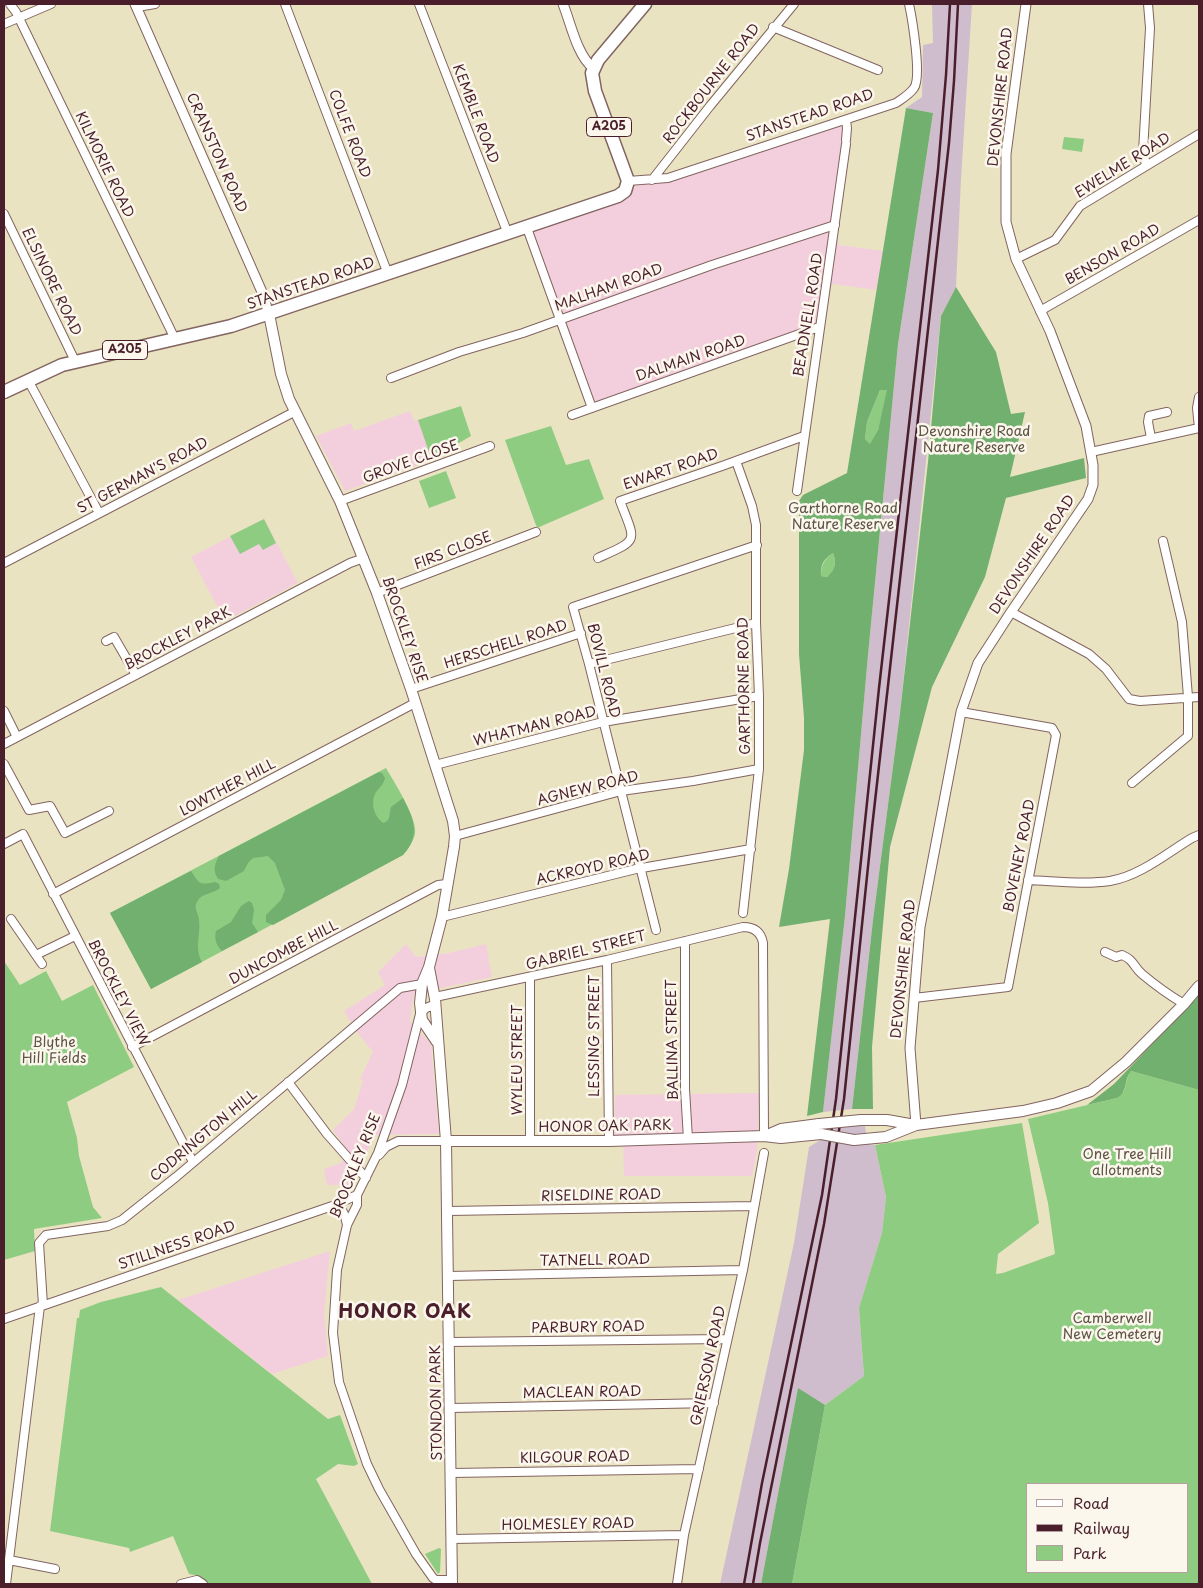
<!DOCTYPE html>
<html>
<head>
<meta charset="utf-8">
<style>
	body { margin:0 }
	#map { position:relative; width:1203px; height:1588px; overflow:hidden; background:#eae3c2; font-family:"Playpen Sans",sans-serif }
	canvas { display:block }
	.frame { position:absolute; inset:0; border:5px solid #4a1f2b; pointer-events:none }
	.legend { position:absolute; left:1026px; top:1483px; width:162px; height:90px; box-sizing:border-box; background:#fbf7ec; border:1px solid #b4a19f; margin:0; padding:6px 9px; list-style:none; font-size:15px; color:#4a1f2b }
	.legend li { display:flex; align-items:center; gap:10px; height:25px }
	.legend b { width:25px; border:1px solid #b4a19f }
</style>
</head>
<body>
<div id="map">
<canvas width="1203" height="1588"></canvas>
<div class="frame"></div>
<ul class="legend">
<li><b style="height:6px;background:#fff"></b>Road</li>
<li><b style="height:6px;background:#4a1f2b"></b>Railway</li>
<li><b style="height:14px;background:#8ecc81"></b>Park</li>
</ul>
</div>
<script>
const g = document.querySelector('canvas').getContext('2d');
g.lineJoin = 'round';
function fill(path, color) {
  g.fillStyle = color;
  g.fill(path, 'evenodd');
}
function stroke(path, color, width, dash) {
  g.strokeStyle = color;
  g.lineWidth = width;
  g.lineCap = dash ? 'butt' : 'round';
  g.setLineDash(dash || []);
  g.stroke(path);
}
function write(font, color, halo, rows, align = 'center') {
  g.font = font + ' "Playpen Sans",sans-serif';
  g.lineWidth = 5;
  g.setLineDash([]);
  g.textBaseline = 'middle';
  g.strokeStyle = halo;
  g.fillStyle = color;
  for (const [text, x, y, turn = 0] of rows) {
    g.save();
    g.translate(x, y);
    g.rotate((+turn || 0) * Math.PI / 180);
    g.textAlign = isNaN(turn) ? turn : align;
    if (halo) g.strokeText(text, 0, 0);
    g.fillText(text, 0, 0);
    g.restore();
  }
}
fill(new Path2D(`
	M846,120l-11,105 4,20 44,6 -6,39 -45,-6 -13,43 -227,81 -62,-181 122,-47z
	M410,411l4,10 26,-8 12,34 -21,8 1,5 -87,31 -29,-55 35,-13 3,8z
	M264,519l34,64 -73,38 -34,-64z
	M406,944l10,13 33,-4 37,-9 6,33 -78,17 -4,27 21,23 8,90 -63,1 -27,50h-22l-3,-16 17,-6 7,-12 -15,-21 21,-21 9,-28 -3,-2 13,-27 -17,-21 -12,-20 41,-26 -7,-13z
	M759,1093l-2,58 -5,25h-128l-1,-40h-9l1,-41z
	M330,1251l-6,62 4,43 -56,18 -94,-74z`), '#f3cfde');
fill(new Path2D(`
	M932,4h40l-11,175 -5,108 -15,29 -41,397 -27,207 -21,189 -29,3 22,-196 23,-261 30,-311 35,-231 -27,-5 16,-11 1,-52 10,-2z
	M865,1125l1,8 -21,2 -25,-6 1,-1z
	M822,1139l53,6 11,52 -4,36 -23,75 5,68 -39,29 -27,-16 -37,195h-41l74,-341 15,-96z`), '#cfbdce');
fill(new Path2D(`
	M1064,137l20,2 -2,13 -20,-3z
	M880,390h8l-10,40 -8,15 -5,-6 2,-17z
	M461,406l10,30 -19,11 -22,8 -12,-35z
	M551,426l15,39 23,-6 15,40 -67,29 -32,-88z
	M446,471l10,27 -27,10 -10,-27z
	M264,519l12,24 -13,7 -4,-6 -19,10 -10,-18z
	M833,553c4,11 2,16 -6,24l-6,-1c0,-12 3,-16 12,-23z
	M386,768c8,14 32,51 29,66 -2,8 -7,15 -12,21l-252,134 -41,-76z
	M4,961l16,24 26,-14 16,30 31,-16 41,82 -67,35 10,36 2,18 14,51 9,11 -68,11 1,22 -31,9z
	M1131,1071l68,19v494h-407l33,-179 39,-29 -5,-68 23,-75 4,-36 -11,-52 147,-22 17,100 -41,31 -2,20 7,-1 52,-19 -7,-51 -20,-84 89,-21 7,-7 5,-18zM1027,1484h160v88h-160z
	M161,1287l167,132 12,-4 18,49 -4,2 -16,-2 -22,15 56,105h-164l-8,-8 -11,-2 -16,-38 -43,16 -1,-4 -79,-17 27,-213h2l1,-8 21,-8z
	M439,1548l2,1 -1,23 -2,2 -13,-20z`), '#8ecc81');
fill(new Path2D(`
	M906,108l27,5 -35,231 -30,311 -23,261 -22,196 -16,4 23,-197 -51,8 10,-58 15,-119v-32l-5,-64v-153l4,-6 44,-22zM887,390l-9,40 -8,14 -5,-5 2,-17 13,-32zM833,553c4,11 2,16 -6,24l-6,-1c-1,-12 3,-17 12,-23z
	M956,287l40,65 15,62 14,-2 -15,65 74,-19 2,20 -80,20 -21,79 -53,110 -42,160 -18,200 1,62h-21l21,-189 27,-207 28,-251 13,-146z
	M379,772l3,1 3,5c-2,7 -5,9 -9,14 -6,11 -2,24 7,31 8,-2 6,-9 8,-16l12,-9c11,21 18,38 0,57l-130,70 -7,-3v-7l15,-15 4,-10 -10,-27 -7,-7 -15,2 -5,5 -4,8 -18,10 -8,-2c-5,-8 -4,-14 1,-23z
	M191,871c9,14 9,14 24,11l4,2 1,4c-7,6 -19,5 -23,14 -4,6 2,12 2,18 2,15 -5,28 3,42l-51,27 -41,-76z
	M249,901l3,2 2,7 -2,13 6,9 -36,19c-6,-6 -8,-12 -6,-20l15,-9 10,-16z
	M1199,995v95l-68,-19c-7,8 -3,21 -14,27l-30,7 27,-21z
	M798,1388l27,17 -33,179h-31z`), '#72b06f');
const minor = new Path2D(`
	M10,4l6,8 159,327
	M285,4l103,270
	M419,4l89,230
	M137,7l18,-3
	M4,24l47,-20
	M773,27l105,43
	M846,120l1,8 -1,12
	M1146,165l-3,-13 7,-124 -2,-24
	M652,180l58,-74 84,-102
	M628,181l40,-3 228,-75c6,-4 14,-9 18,-15 8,-11 -2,-70 -5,-84
	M4,214l71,147
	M527,228l65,180
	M1016,259l39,-19 25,-34 119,-72
	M1040,311l159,-91
	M391,378l68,-26 64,-19 189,-68 123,-40
	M28,380l71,133
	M572,415l247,-88
	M1199,428l-2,-20 2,-11
	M1151,438l-3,-16 1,-6 18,-4
	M1091,452l108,-24
	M736,461l16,45 4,19v98l3,73v73l-16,144
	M797,491l49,-347
	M340,501l150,-55
	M598,558c42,-19 38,-15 22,-57l102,-35 82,-30
	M4,563l290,-151
	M377,593l159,-61
	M1011,612l78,42 17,15 23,30 11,2 59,-4
	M106,641l8,-4 22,38
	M589,664l167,-41
	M411,689l170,-56
	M4,711l13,26
	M4,744l346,-181 14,-5
	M4,764l25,46 21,-4 15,27 44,-22
	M435,765l168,-43 156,-26
	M1132,783l56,-47v-39l-6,-75 -19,-81
	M455,836l166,-45 72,-10 66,-12
	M4,844l19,-10 170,328
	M1028,880c27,1 55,5 82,1 30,-5 57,-28 82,-43l7,-3
	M53,894l362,-191
	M442,917l194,-48 115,-20
	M11,919l31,45
	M656,930l-67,-266 -16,-57 184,-62
	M685,941v148l3,50
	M1105,952l11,5 6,-2c12,5 11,11 20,19 13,11 27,21 42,30
	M36,955l39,-19
	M607,960l2,181
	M435,997l172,-37 136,-33c11,0 18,5 20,16l1,193
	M914,998l94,-11 48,-252 -4,-7 -91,-16
	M436,1009l-5,-3 -5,2 -6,6 -18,71 -24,68 -21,42v10l-10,20 -10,45 -4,63 6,49 28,82 12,25 37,65 17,24 3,2h16
	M132,1047l306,-162 9,-1
	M288,1082l39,52 39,44
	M530,1142v-164
	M379,1155l7,-8 12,-6h48
	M335,1205c9,5 10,10 12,20
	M448,1211l306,-5
	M449,1276l294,-6
	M43,1305l-4,-62 7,-8 62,-9 14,-6 54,-43 224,-189 22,-4
	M4,1319l331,-114 22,-10
	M449,1342l278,-3
	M451,1408l263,-5
	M452,1473l247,-4
	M452,1539l232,-4
	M9,1560l46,9
	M6,1584l34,-278
	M181,1584l16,-4 6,4
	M677,1584l7,-49 59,-265 21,-117`);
const tertiary = new Path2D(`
	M135,4l127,288 7,22
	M563,4c8,20 14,51 30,64
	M916,1125l-6,-77 10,-121 41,-215 17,-49 33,-51 77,-113 5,-14v-20l-7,-39 -36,-95 -34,-72 -10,-37v-68l20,-150`);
const secondary = new Path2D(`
	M269,314l12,60 8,25 51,102 37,92 34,96 42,132 2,15 -1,11 -12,70 -13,50 -7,17 -2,19 2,17 15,22
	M429,968l6,31 11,142 6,443
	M861,1120h26l28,5
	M765,1136l16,-7 38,-5
	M854,1140l32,-3 30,-12 107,-14 34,-8 34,-12 35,-29 58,-58 15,-18
	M446,1141h163l155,-5 17,2 40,-4`);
const trunk = new Path2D(`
	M4,392l58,-27 169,-39 387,-130 7,-5 3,-10 -33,-90 -3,-18 6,-13 47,-56`);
stroke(minor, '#826460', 10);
stroke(tertiary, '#826460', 11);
stroke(secondary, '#826460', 12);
stroke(trunk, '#826460', 15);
stroke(minor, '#fff', 8);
stroke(tertiary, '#fff', 9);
stroke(secondary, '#fff', 10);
stroke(trunk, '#fff', 12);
stroke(new Path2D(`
	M744,1584l18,-101 60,-288 14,-96 43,-411 59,-518 8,-95 4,-71
	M753,1584l7,-41 64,-319 20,-125 28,-271 77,-685 5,-62 4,-77`), '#4a1f2b', 2.5);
const secondaryBridge = new Path2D(`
	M819,1124l42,-4
	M821,1134l33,6`);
stroke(secondaryBridge, '#826460', 12, []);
stroke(secondaryBridge, '#fff', 10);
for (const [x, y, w] of [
	[609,127,45],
	[125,350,45]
]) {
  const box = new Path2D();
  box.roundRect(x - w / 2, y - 9.5, w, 19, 4);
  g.fillStyle = '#fbf7ec';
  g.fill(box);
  stroke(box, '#4a1f2b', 1);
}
write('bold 12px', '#4a1f2b', null, [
	["A205",609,127],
	["A205",125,350]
]);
write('14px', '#4a1f2b', '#fbf7ec', [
	["ROCKBOURNE ROAD",712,84,-52],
	["DEVONSHIRE ROAD",1001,97,-84],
	["KEMBLE ROAD",475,114,69],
	["STANSTEAD ROAD",810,116,-19],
	["COLFE ROAD",349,134,69],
	["CRANSTON ROAD",216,153,66],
	["KILMORIE ROAD",104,165,64],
	["EWELME ROAD",1123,166,-32],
	["BENSON ROAD",1113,255,-30],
	["ELSINORE ROAD",51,282,64],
	["STANSTEAD ROAD",311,284,-19],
	["MALHAM ROAD",609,288,-20],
	["BEADNELL ROAD",809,315,-81],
	["DALMAIN ROAD",691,359,-19],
	["GROVE CLOSE",411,462,-20],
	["EWART ROAD",671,470,-19],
	["ST GERMAN'S ROAD",143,476,-28],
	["FIRS CLOSE",453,551,-21],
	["DEVONSHIRE ROAD",1033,555,-56],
	["BROCKLEY RISE",404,630,71],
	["BROCKLEY PARK",178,639,-28],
	["HERSCHELL ROAD",506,645,-18],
	["BOVILL ROAD",603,671,76],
	["GARTHORNE ROAD",745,686,-91],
	["WHATMAN ROAD",535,727,-14],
	["LOWTHER HILL",228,788,-28],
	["AGNEW ROAD",588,789,-14],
	["BOVENEY ROAD",1020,856,-79],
	["ACKROYD ROAD",593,868,-13],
	["GABRIEL STREET",586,951,-14],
	["DUNCOMBE HILL",284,953,-28],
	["DEVONSHIRE ROAD",904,969,-84],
	["BROCKLEY VIEW",118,993,63],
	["LESSING STREET",595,1036,-90],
	["BALLINA STREET",673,1040,-91],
	["WYLEU STREET",518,1060,-90],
	["HONOR OAK PARK",605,1127,-1],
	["CODRINGTON HILL",204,1136,-40],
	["BROCKLEY RISE",356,1166,-68],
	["RISELDINE ROAD",601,1196,-1],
	["STILLNESS ROAD",177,1246,-19],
	["TATNELL ROAD",595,1261,-1],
	["PARBURY ROAD",588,1328,-1],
	["GRIERSON ROAD",709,1366,-78],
	["MACLEAN ROAD",582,1393,-1],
	["STONDON PARK",437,1403,-91],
	["KILGOUR ROAD",575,1458,-1],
	["HOLMESLEY ROAD",568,1525,-1]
]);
write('14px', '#5e5345', '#fbf7ec', [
	["Devonshire Road",974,432],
	["Nature Reserve",974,448],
	["Garthorne Road",843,509],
	["Nature Reserve",843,525],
	["Blythe",54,1043],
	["Hill Fields",54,1059],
	["One Tree Hill",1127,1155],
	["allotments",1127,1171],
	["Camberwell",1112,1319],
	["New Cemetery",1112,1335]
]);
g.letterSpacing = '1px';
write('bold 19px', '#4a1f2b', '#fbf7ec', [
	["HONOR OAK",405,1313]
]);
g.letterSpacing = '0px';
</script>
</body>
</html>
